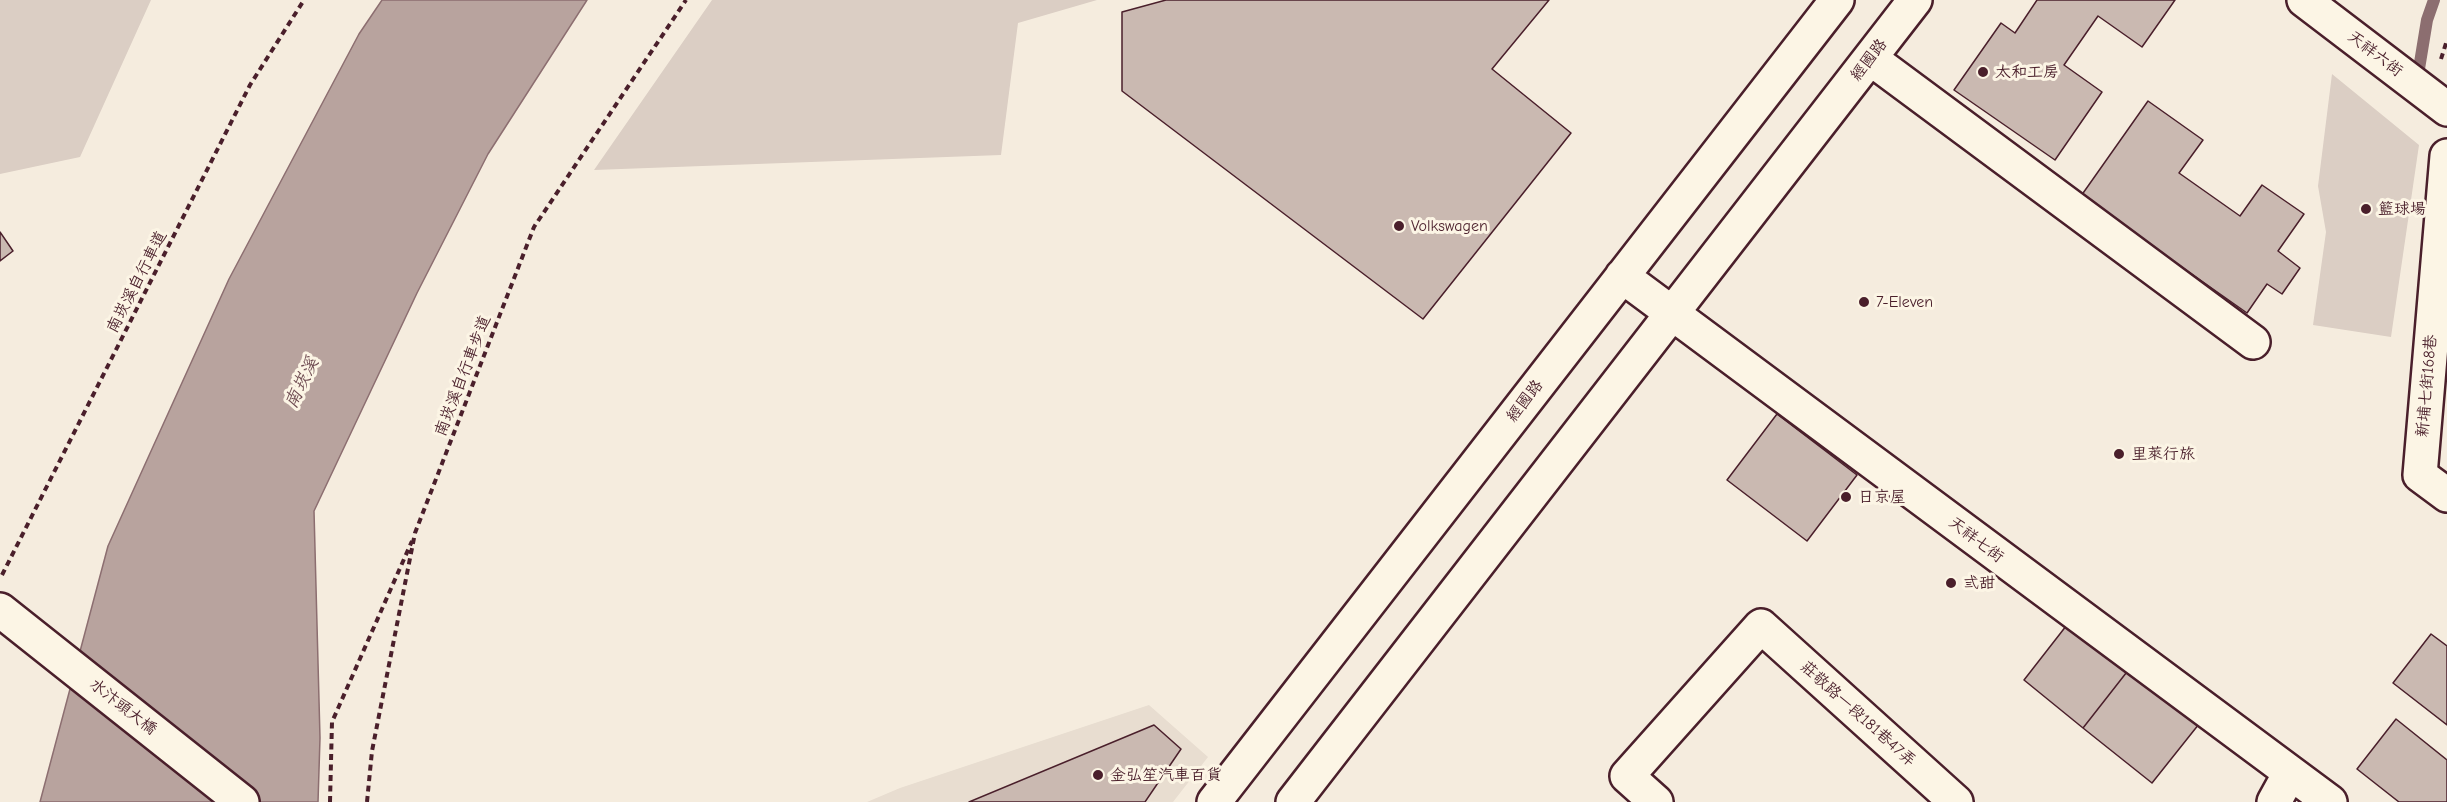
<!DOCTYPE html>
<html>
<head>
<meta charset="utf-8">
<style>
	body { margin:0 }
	canvas { display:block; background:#f5ecde }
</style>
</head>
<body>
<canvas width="2447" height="802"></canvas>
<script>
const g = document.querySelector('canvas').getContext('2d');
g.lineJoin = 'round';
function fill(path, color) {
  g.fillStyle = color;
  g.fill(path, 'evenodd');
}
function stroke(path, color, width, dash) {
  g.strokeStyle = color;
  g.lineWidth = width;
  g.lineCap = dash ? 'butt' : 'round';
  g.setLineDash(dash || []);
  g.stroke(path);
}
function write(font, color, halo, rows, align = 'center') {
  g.font = font + ' "Comic Neue","LXGW WenKai TC",sans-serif';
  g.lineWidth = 6;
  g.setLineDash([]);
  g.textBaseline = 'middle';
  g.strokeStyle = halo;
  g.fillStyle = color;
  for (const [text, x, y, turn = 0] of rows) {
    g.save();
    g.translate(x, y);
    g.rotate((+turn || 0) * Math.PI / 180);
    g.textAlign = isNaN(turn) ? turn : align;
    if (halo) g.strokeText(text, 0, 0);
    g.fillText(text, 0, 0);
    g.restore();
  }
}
fill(new Path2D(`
	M1149,705l59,52 -35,45h-306l33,-14z`), '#e8ddd0');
fill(new Path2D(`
	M0,0h151l-71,157 -80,17z
	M712,0h385l-79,23 -17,132 -407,15z
	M2332,74l87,71 -28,192 -78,-12 13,-93 -8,-46z`), '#dbcec4');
const water = new Path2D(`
	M382,0h205l-99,154 -71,139 -103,218 6,227 -2,64h-278l68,-256 121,-267 130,-245z`);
fill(water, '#b8a39e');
stroke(water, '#8c6e70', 1.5);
stroke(new Path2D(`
	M2417,81l10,-61 7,-20`), '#8c6e70', 12);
const building = new Path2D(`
	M1166,0h383l-57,69 79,64 -148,186 -301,-228v-79z
	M2037,0h138l-33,47 -44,-31 -34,49 38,27 -47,68 -101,-70 47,-67 14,10z
	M2148,101l55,39 -24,33 61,43 22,-31 42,29 -26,37 22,17 -18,26 -15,-10 -20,29 -166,-117z
	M0,232l13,19 -13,10z
	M1777,414l80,61 -50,66 -80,-61z
	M2070,621l60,47 -47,60 -59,-48z
	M2431,634l16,12v79l-54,-42z
	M2130,668l69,56 -47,59 -69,-55z
	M2396,719l51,41v42h-48l-42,-33z
	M1154,725l27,24 -36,53h-176z`);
fill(building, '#cab9b1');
stroke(building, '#4a1f2b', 1.5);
const minor = new Path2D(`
	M2304,0l143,109
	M1870,58l383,284
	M2447,156l-27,319 27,20
	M1622,276l708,526
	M0,610l242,192
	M1214,802l623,-802
	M1293,802l622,-802
	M1656,802l-29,-26 134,-150 195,176
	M2274,802l16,-29`);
stroke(minor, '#4a1f2b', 38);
stroke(new Path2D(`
	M2441,59l6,-19
	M2,575l248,-490 54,-85
	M330,802l2,-80 80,-181
	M367,802l5,-51 43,-218 119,-306 152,-227`), '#4a1f2b', 4, [6, 4.5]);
stroke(minor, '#fcf5e5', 33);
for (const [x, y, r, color] of [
	[1983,72,6,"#4a1f2b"],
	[2366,209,6,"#4a1f2b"],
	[1399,226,6,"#4a1f2b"],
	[1864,302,6,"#4a1f2b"],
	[2119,454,6,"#4a1f2b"],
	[1846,497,6,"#4a1f2b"],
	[1951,583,6,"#4a1f2b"],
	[1098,775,6,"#4a1f2b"]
]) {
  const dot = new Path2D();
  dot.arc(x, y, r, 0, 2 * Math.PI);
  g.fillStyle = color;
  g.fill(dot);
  stroke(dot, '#fcf5e5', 2);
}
write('16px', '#4a1f2b', '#fcf5e5', [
	["天祥六街",2375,54,37],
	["經國路",1869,60,-52],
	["南崁溪自行車道",137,282,-63],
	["南崁溪自行車步道",463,376,-69],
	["新埔七街168巷",2427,386,-85],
	["經國路",1525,401,-52],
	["天祥七街",1976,540,37],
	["水汴頭大橋",123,707,38],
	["莊敬路一段181巷47弄",1858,714,42]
]);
write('16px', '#4a1f2b', '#fcf5e5', [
	["太和工房",1995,72],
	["籃球場",2378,209],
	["Volkswagen",1411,226],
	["7-Eleven",1876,302],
	["里萊行旅",2131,454],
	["日京屋",1858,497],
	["弎甜",1963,583],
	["金弘笙汽車百貨",1110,775]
], 'left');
write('italic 18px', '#704d53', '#fcf5e5', [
	["南崁溪",302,383,-64]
]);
</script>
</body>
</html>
